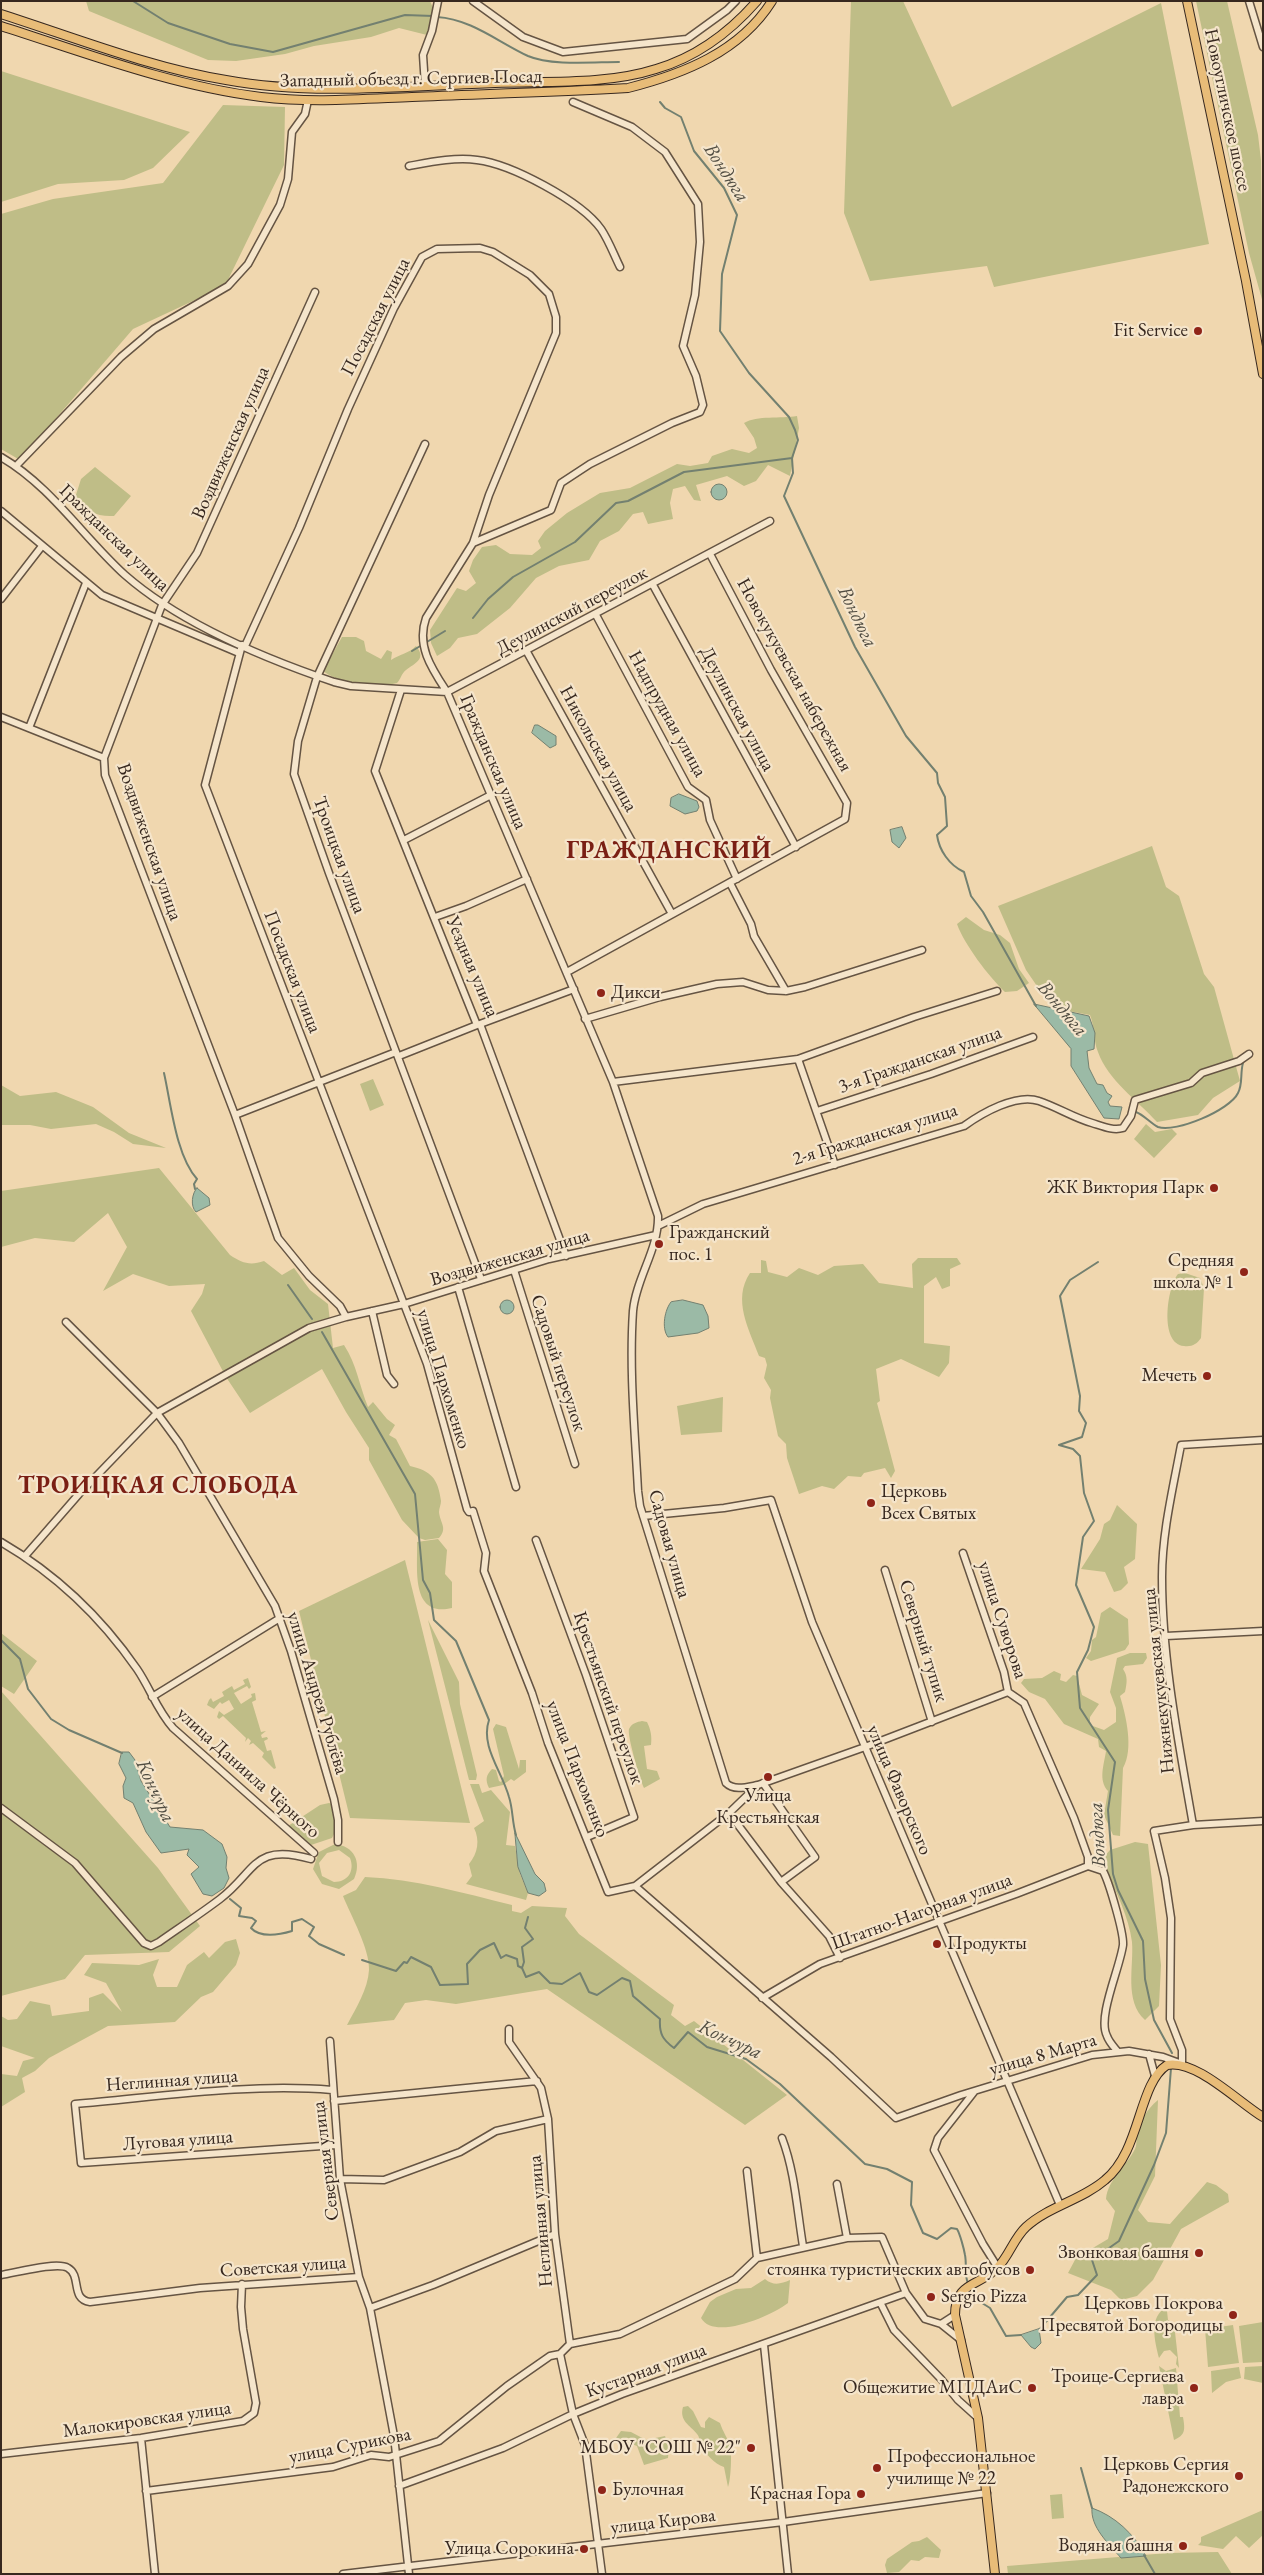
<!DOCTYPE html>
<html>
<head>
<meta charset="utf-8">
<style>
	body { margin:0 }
	#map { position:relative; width:1264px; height:2575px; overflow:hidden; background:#f0d7af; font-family:"EB Garamond",serif }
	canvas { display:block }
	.frame { position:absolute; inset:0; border:2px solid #37281f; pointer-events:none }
</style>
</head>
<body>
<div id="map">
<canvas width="1264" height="2575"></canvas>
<div class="frame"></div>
</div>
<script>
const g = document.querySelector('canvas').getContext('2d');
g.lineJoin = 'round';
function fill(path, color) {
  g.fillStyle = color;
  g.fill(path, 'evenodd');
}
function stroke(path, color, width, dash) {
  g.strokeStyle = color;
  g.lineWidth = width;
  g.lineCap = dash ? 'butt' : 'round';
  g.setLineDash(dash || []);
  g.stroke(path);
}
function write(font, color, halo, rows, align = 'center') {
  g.font = font + ' "EB Garamond",serif';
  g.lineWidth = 4.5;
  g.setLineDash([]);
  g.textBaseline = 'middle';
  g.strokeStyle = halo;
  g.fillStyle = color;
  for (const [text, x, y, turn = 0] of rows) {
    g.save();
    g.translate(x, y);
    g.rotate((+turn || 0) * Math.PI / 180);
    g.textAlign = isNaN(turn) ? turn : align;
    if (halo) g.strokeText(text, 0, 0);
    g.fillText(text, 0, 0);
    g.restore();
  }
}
fill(new Path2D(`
	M86,1h344l4,9 -7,25 -28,-7 -28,9 -57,9 -29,8 -49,7 -28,-1 -119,-49z
	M851,1h52l49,106 209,-104 48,241 -215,43 -7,-21 -117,15 -26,-68z
	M1196,1h31l31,134 3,25 2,143 -14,-50z
	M1,71l189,61 -37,36 -29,12 -66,4 -57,18z
	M223,105l62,2 -1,58 -59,121 -92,43 -113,131 -19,-11v-235l52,-15 110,-16z
	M797,416l2,12 -9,48 -22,-11 -12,16 -12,5 -17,-10 -31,9 5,16 -7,-1 -9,-14 -12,3 -3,14 3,16 -25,5 -5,-12 -10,2 -14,17 -19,10 -11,19 -30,6 -23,12 -26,30 -33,26 -19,4 -8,10 -13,8 -6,-13 -1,-13 27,-42 9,3 10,-8 -7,-12 4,-11 9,-13 14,-2 14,9 22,1 9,-7 -3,-7 7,-10 22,-18 33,-20 30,-5 47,-24 13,2 18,-3 4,-7 20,-7 17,4 8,-5 -3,-10 -10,-15c13,-8 37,-4 53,-7z
	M95,467l36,29 -17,20c-18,1 -27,-5 -39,-18l6,-19z
	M342,637h14l8,4 2,10 15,8 6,-9 5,2 -1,8c9,-6 17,-6 25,-14 11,13 -1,17 -10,24 -5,4 -5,9 -9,13 -21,5 -58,1 -74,-12z
	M1152,846l14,41 13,9 25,78 10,13 26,94 -27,17 -15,17 -41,7c-20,-22 -49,-42 -59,-70 -5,-12 -3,-25 -8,-37l-38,-7 -26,-38 -28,-64z
	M966,917l18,13 16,5 10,8 9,26 10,14 -12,8 -12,1c-16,-15 -41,-48 -48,-68z
	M373,1079l11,26 -14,6 -10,-27z
	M1,1085l19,11 36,-4 37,15 36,26 37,15 -33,-4 -19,-12 -18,-8 -45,5 -21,-4h-29z
	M1146,1124l9,8 17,-3 5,5 -23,24 -20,-19z
	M159,1168l71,87c12,8 20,11 34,6l18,14 12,-7 16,22 18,14 5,44 11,-3c13,20 15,40 24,62l5,-5 14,17 8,6 -6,10 7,4 14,27c21,5 28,12 31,35 0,4 -2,7 -2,11 1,11 9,16 0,26l-14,2 -6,-2 -17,-18 -33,-60v-12l-23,-36 -24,-43 -72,44 -24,-36 -35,-66 11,-17 3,-10 -36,2 -36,-12 -30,17 24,-44 -19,-34 -34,29 -39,-4 -34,9v-56z
	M918,1258h39l4,6 -11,5v17l-8,3 -6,-12 -12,9v57l26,3 -1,17 -10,14 -38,-18 -25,10 4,32 -3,2 18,68 -4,7 -6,-10 -21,5 -3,4 -13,-1 -14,13 -12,-3 -23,8 -12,-36 -1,-14 -8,-8 -8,-38 1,-8 -7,-12 3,-13 -2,-7 -6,-2c-10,-27 -27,-56 -9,-83h11v-13l5,1 2,11 19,5 12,-9 19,7 16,-9 29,-2 16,19 34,5 -1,-24z
	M1185,1273l15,5 4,10 -3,50c-4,6 -9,9 -17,8 -25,-2 -17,-59 -6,-72z
	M723,1397l-1,35 -41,3 -4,-29z
	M1117,1505l20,19 -2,35 -11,8 4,16 -7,7 -7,2 -9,-20 -24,-3 19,-30 4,-15 6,-4z
	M438,1539l9,11 -2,24 7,8v26c-42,10 -34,-40 -35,-66z
	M405,1560l65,263 -120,-5 -51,-207z
	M1110,1607l18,12 1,25 -4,6 -34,11 -5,-3 5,-7 1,-11 4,-3 5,-24z
	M428,1620l31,62 1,22 17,71 -1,5h-7z
	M1,1633l36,28 -23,33 -13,-8z
	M1130,1653h16l1,5 -4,6 -18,2 -2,3c5,7 4,14 2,23l-5,4c6,20 14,53 3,72l-3,68 -7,-1 -9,-20 4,-24c-10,-11 -4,-26 -2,-40l-7,-4 -1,-8 -34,-15 -19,-25 -16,-7 -8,-9 3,-4 18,-1 12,-7 7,3 -1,6 6,2 7,-7 4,1 5,19 17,9 -9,13v8l14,5 12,-8v-14l-6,-16 7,-34z
	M248,1678l3,9 -2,2 -2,-3 -13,7 7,11 11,-7 -1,-3 4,-1 1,7 -4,2 9,30 5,-1 -5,4 1,3 5,-1 1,2 -4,2 3,10 4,-1 5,18 -2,1 -12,-12 2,-4 -11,-10 -4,2 2,-4 -3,-3 -3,4 1,-4 -23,-22 -4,3 -2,-2 2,-6 5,4 10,-6 -5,-9 -7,4 -2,-2 -6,7 -7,-4 2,-5 2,-2 2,4 11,-6 -2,-4 10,-6 2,4 11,-6 -2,-4z
	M1,1691l157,177 42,58 -31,26 -84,3 -20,24 -64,17z
	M642,1721l5,1c4,8 5,15 4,23l-7,1 3,23 10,2 3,8 -16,9c-4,-9 -17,-52 -15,-59 3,-6 8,-7 13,-8z
	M496,1724l10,3 13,42 1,-9h6v12l-12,9 -3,-2 -8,6 -14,3c-4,-8 -3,-13 3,-19l4,1 3,11 2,1 3,-6 -11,-47z
	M470,1784h9l3,9 9,-3 19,22 -4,33 9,1 5,28 8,19 -2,7 -60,-16 6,-8 -3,-12c9,-11 11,-24 5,-36l10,-7z
	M329,1803l3,1 4,26 -4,8 -21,7 -23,-19 32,-21z
	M1135,1842l13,2 13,121 -2,41 -14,14c-21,-19 -11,-53 -13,-78 -3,-24 -16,-52 -27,-73l-1,-12 6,-7z
	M335,1844c19,2 27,18 19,35l-15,10 -17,-5 -9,-15 6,-17zM339,1850l11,8c5,13 -2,24 -16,24l-12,-6 -3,-13 8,-10z
	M365,1877c50,2 98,16 147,28v6l9,2 11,-7 35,2 -2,8 14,18 95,71 -3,10 14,11 9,-5 93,74 -42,30 -198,-136 -91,15 -30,-4 -21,3 -11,17 -47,5c9,-17 21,-36 22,-55 1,-21 -18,-54 -26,-74l13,-6z
	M236,1939l4,14 -4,12 -23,27 -12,5 -26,25 -67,4 -59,32 -14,13 -13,7 3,14 -24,15v-33l16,2 6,-15 12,-3 -34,-12v-30l7,4 9,-1 13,-18 20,4 2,11 37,-5v-13l14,-5 19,19 -16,-29 -22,-8 8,-12 47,2 20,-6 -6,16 4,12h20l10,-22 17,-13 5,6 16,-16z
	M1158,2100l-3,76 -17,34 10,12 22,2 37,-42 9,3 12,9 1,8 -48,27 -28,51 -16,16 -16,4 -10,-10 -43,-17 8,-15 32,-19 7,-28 -9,-12c2,-20 20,-32 29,-50 2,-4 1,-8 2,-12 2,-15 9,-27 21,-37z
	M765,2279c8,7 16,5 25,1l-2,23c-17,13 -74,38 -87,15l9,-16 7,-5 19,-8 15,-1z
	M1167,2307l3,2 -3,2 1,9 6,3 5,45 -3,-4 1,-7 -7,-7 -6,1 -5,7c-4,-16 -11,-42 8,-51z
	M1263,2322v40l-20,1 -4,-37z
	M1233,2325l6,38 -31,4 -3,-38z
	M1159,2366l7,5 10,-3 4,49h3c2,12 3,18 -9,23z
	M1263,2366v17l-19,-4 1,-12z
	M1239,2367l2,11 -15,4 -14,11 -1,-22z
	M688,2406l5,5 8,16 4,1v-6l4,-5 11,6c3,9 8,16 10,22 2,8 1,35 -2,42l-4,-20c-10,-3 -18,-13 -23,-22 -2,-3 -1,-8 -4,-11 -7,-9 -18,-13 -14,-27z
	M621,2431l10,1 15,8 19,-4 4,11 -1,11 -24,7 -7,-19 -21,-8z
	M1062,2494l2,24 -12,1 -2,-24z
	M1263,2510v25l-14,13 -13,-12 -13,13 -25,-4 3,-3v-5z
	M927,2537l14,13 -2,8 -14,-1 -6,4 -8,-1 -12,12 -12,1 -2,-8 2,-6 25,-17 7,-1z
	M1218,2552l14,22h-224l-1,-8 161,-13z`), '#bfbd87');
const water = new Path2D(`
	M711 492a8 8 0 1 1 16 0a8 8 0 1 1-16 0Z
	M535,725h3l18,11v9l-6,3 -18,-15z
	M679,794l18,7 2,6 -2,4 -12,3 -15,-8 1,-8z
	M902,827l4,11 -7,10 -7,-6 -2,-12z
	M1034,1004l55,12 6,17 -1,16 -7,2 2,17 8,16 6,1 4,8 5,3 -4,6 2,4 12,1 -3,12 -15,-1 -33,-52v-17z
	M197,1188l12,10 1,7 -14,7c-6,-6 -4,-19 1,-24z
	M500 1307a7 7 0 1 1 14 0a7 7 0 1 1-14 0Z
	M683,1300l20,5 5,11 1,12 -11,5 -30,4c-7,-9 -3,-28 3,-35z
	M122,1752h7l6,8 6,21 29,46 33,3 19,14 5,13 -1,11 3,10 -5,10 -12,8 -9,-2 -12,-20 8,-7 -12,-12 2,-6 -28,4 -15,-21 -13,-29 -9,-5 -1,-12 3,-8 -7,-14z
	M515,1833l20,41 9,9 2,8 -7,5 -11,-3 -10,-26z
	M1039,2329l2,14 -6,6 -4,-2 -10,-12z
	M1092,2508c23,8 42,26 54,48l-25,2c-12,-14 -31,-31 -29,-50z`);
fill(water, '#9bbaa6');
stroke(water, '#738070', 1);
stroke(new Path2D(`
	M133,1l35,22 62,21 43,8 132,-37 28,1
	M437,17c34,2 61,25 91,39 23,10 66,6 91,6
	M660,102l5,6 16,9 13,34 30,37 13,27 -15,59 -2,57 29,42 40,44 6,13 3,10 -6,18 1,15 -9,23 71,151 51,89 31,37 1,10 7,14 2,29 -10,9c2,15 12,30 27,37l7,24 12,16 53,94
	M473,618l15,-19 25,-22 62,-35 41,-39 12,-2 56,-29 108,-14
	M412,651l33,-20
	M164,1073c7,31 12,83 33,106l-3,5 1,5
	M1136,1112c8,3 14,11 22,15 18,6 72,-17 80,-34 5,-9 2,-20 5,-30
	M1098,1262l-28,18 -10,16 20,100 -1,15 7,12 -4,14 -23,8 14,4 7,7 4,37 10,28 -11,16 -7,48 18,42 -6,23 -11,22 3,36 35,54 -7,48 5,64 5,16 25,51 2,38 9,41 18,33
	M288,1285l24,34
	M322,1332l93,162 8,86 7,13 4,27 22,21 33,79c-9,26 13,51 20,77 4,12 3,25 7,38
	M1,1640l19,19 8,30 23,30 18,11 53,23
	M230,1899l11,9 -2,8 13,2 4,3 -5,7c9,10 28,7 41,3v-9l10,-3 12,8 -5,9 10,8 25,11
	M362,1960l34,11 8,-9 3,1 4,-6 20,10 9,18 28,-1 -1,-20 13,-14 14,-7 7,15 5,-3 11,4 1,7 4,2 4,9 13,-5 11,11 12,1 18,-11 9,19 8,3 25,-17 8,3 3,15 27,23c-1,15 3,21 14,29l14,-16 19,15 39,12 34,25 85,80 22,5 25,13 -1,23 12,28 14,6 14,-11 6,1c3,5 7,20 8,26 2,10 -1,20 3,28
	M522,1968l2,-6 -2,-15 11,-8 -8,-11 3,-11
	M971,2287l11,16 8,5 16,28 15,-1
	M1039,2330l28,-33 11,-2 19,-20 -5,-15 27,-19 35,-76 12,-32 5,-65
	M1081,2468l11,40
	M1144,2555l11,19`), '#738070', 2);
const minor = new Path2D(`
	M473,1l50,36 40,15 124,-13 40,-29 9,-9
	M1249,1l14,46
	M425,86l-2,-31 9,-24 6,-30
	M409,166c22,-4 46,-9 68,-6 34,4 104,41 124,69 8,12 13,26 19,38
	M315,292l-118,261 -35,52 -58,153 1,17 130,340 43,123 31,38 31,30 6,11 58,-13 145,-45 107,-24
	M425,444l-108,233 -19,64 -4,33 35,99 152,406
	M1,457c50,29 82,80 124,118 56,49 138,83 209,107l17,4 96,6 166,390 45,134c1,33 -22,62 -25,95 -4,60 2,121 5,180l2,15 86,277c8,8 21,4 32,2l107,-38 143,-55
	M16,466l105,-109 33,-28 74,-43 20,-22 32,-59 8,-26 4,-47 13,-18 3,-14
	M1,511l101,84 137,58
	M473,543l78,-33 10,-27 29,-19 82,-41 28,-11 3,-7 -7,-29 -13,-30 12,-51 5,-53 -2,-38 -33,-52 -33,-25 -59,-25
	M653,585l143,262
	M1,599l41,-53
	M596,615l92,172 18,13 4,20 27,59
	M242,645l-37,140 222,579 40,145 2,3 4,-1 13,42 -2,18 48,122 16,50 60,149 27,-6 196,171 65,61 65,-23 131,-40 37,-4 34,6 19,7v-14l-12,-31 1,-101 -6,-40 -11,-47 39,-6 70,-4
	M245,646l54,-118 49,-119 46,-101 28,-51 15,-8 43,-1 13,4 37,23 19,19 7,23v16l-67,162 -16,48 -47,75c-10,28 6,51 21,74l323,-171
	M527,652l145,262
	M401,690l-26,81 102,254 3,-1 86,232
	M1,717l103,41
	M29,728l57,-145
	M404,840l87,-45
	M730,883l21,41 3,12 32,55
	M435,917l31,-11 61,-27
	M567,972l278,-153 2,-16 -76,-133 -61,-116
	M585,1019l75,-22 57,-13 26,-2 25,8 18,1 19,-4 117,-37
	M480,1024l94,-35
	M399,1056l78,-31
	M798,1059l37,106
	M613,1082l185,-23 116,-42 83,-26
	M817,1111l114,-37 102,-37
	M235,1115l161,-63
	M658,1226l45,-22 261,-78c18,-13 53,-33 75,-25 18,6 35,17 53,22 10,3 21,8 31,5l8,-12 4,-16 56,-17 11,-10 37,-12 10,-7
	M514,1270l61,194
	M458,1287l58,200
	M372,1311l15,64 7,9
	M66,1322l91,91 22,30 96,163 16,45 43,148 4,21v22
	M643,1516l81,-8 47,-8 41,122 248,583
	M536,1540l50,135 48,142 -47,20
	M1,1542c55,32 100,75 136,127 13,19 20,41 36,59l141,125
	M25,1556l54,-62 78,-81 152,-85 37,-11
	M885,1570l47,152
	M1166,1636l97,-5
	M152,1697l128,-79
	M763,1783l52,74 -34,25
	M1,1808l74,55 69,80 7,3 8,-4c20,-14 41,-28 61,-43 36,-27 33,-57 91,-40
	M729,1813l52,69 48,54 11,22
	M1193,1825c-14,-81 -31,-165 -31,-248 0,-44 11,-89 19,-132l82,-5
	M1088,1866l15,5c6,11 21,62 20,74 -3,23 -26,72 -16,91 2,6 7,11 11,16
	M635,1886l94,-73 28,-27
	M762,1998l58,-34 196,-70 72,-28v-9l-14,-39 -50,-115 -16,-11 -4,-20 -41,-119
	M509,2029v13l32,46 7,31 7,115 15,110 -10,10
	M330,2041l10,138 19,98
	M1149,2054l6,22
	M332,2090c-83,-7 -174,7 -257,14l6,59 255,-18
	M974,2092l-36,46 -4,12 49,94 15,24
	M334,2101l203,-20
	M782,2138c13,34 15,72 21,108
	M747,2171l10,87
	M340,2179l44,1 76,-28 36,-21 52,-12
	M837,2184l10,54
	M1,2275c14,-2 56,-14 67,-7 14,8 2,31 22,34l110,-14 159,-11 11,31 63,-23 122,-51
	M881,2304l13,26 47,49 17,21 20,18
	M370,2308l24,128 15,138
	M941,2324l14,-9
	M570,2344l50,-10 115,-55 22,-21 90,-20 35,-1 24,56 19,26 16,5 20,16
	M764,2345l24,229
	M560,2354l13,60 12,31 17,129
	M141,2438l14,136
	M1,2454l140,-16 102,-17 11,-8 2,-10 -13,-74 -2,-22 1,-23
	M399,2486l104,-38 70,-34 49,-20 284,-101
	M146,2491l187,-24 38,-12 18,2 50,-16 68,-55 43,-30 10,-2
	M343,2574l440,-52 204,-29`);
const major = new Path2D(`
	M1187,1l59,280 17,93
	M1,14c72,23 150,54 225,66 88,16 180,6 269,3 52,-2 111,2 161,-14 41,-12 73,-36 101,-68
	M1,26c85,27 171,60 260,71 49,6 101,2 151,0 72,-3 144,-5 216,-9 55,-14 112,-36 144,-87
	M995,2574l-17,-156 -23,-103c0,-34 25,-28 43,-48 11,-11 16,-29 28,-40 23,-21 56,-27 79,-47 36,-29 33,-96 62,-115 29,-6 71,37 96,52`);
stroke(minor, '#655443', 9);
stroke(major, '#37281f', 10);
stroke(minor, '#f5e5cb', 6);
stroke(major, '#e8bc78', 8);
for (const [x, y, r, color] of [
	[1198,331,5,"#8f2418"],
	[601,993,5,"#8f2418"],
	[1214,1188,5,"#8f2418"],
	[659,1244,5,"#8f2418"],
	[1244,1272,5,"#8f2418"],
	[1207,1376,5,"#8f2418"],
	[871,1503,5,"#8f2418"],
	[768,1777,5,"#8f2418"],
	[937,1944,5,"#8f2418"],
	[1199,2253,5,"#8f2418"],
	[1030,2270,5,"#8f2418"],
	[931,2297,5,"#8f2418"],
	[1233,2315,5,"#8f2418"],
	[1032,2388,5,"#8f2418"],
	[1194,2388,5,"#8f2418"],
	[751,2448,5,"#8f2418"],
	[877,2468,5,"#8f2418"],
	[1239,2476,5,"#8f2418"],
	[602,2490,5,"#8f2418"],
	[861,2494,5,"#8f2418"],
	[1183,2546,5,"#8f2418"],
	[584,2549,5,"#8f2418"]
]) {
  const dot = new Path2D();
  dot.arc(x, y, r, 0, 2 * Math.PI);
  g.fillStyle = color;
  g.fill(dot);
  stroke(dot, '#f5e5cb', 2);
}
write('19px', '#37281f', '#f5e5cb', [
	["Западный объезд г. Сергиев Посад",411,79,-1],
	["Новоугличское шоссе",1227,110,78],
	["Посадская улица",376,317,-63],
	["Воздвиженская улица",231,443,-66],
	["Гражданская улица",114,538,44],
	["Деулинский переулок",572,611,-28],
	["Новокукуевская набережная",794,675,61],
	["Деулинская улица",737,709,62],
	["Надпрудная улица",667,714,61],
	["Никольская улица",598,749,61],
	["Гражданская улица",493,762,67],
	["Воздвиженская улица",149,842,71],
	["Троицкая улица",339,855,70],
	["Уездная улица",472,967,67],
	["Посадская улица",292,972,69],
	["3-я Гражданская улица",920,1060,-19],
	["2-я Гражданская улица",875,1135,-17],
	["Воздвиженская улица",510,1258,-16],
	["Садовый переулок",558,1363,72],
	["улица Пархоменко",443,1379,73],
	["Садовая улица",669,1544,74],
	["улица Суворова",1002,1620,72],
	["Северный тупик",923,1641,73],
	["Нижнекукуевская улица",1159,1681,-96],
	["улица Андрея Рублёва",317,1693,73],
	["Крестьянский переулок",608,1698,71],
	["улица Пархоменко",577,1769,69],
	["улица Даниила Чёрного",248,1773,42],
	["улица Фаворского",899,1790,67],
	["Штатно-Нагорная улица",922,1912,-20],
	["улица 8 Марта",1043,2055,-16],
	["Неглинная улица",172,2081,-4],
	["Луговая улица",178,2141,-4],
	["Северная улица",326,2161,-97],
	["Неглинная улица",541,2221,-95],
	["Советская улица",283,2267,-4],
	["Кустарная улица",646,2371,-20],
	["Малокировская улица",147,2420,-8],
	["улица Сурикова",350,2446,-11],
	["улица Кирова",663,2522,-7]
]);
write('19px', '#37281f', '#f5e5cb', [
	["Fit Service",1188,331],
	["Дикси",611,993,"left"],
	["ЖК Виктория Парк",1204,1188],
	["Гражданский",669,1233,"left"],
	["пос. 1",669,1255,"left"],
	["Средняя",1234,1261],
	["школа № 1",1234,1283],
	["Мечеть",1197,1376],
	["Церковь",881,1492,"left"],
	["Всех Святых",881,1514,"left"],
	["Улица",768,1796,"center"],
	["Крестьянская",768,1818,"center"],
	["Продукты",947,1944,"left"],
	["Звонковая башня",1189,2253],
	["стоянка туристических автобусов",1020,2270],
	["Sergio Pizza",941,2297,"left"],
	["Церковь Покрова",1223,2304],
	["Пресвятой Богородицы",1223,2326],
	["Троице-Сергиева",1184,2377],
	["лавра",1184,2399],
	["Общежитие МПДАиС",1022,2388],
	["МБОУ \"СОШ № 22\"",741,2448],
	["Профессиональное",887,2457,"left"],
	["училище № 22",887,2479,"left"],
	["Церковь Сергия",1229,2465],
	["Радонежского",1229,2487],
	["Булочная",612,2490,"left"],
	["Красная Гора",851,2494],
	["Водяная башня",1173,2546],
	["Улица Сорокина",574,2549]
], 'right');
write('italic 20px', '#504c41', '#f5e5cb', [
	["Вондюга",726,173,57],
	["Вондюга",857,617,64],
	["Вондюга",1062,1009,50],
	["Кончура",155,1791,65],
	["Вондюга",1098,1835,-93],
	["Кончура",730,2040,25]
]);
g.letterSpacing = '1px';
write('bold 24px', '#7a1f14', '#f5e5cb', [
	["ГРАЖДАНСКИЙ",669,851],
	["ТРОИЦКАЯ СЛОБОДА",158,1486]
]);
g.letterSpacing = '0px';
</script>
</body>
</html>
